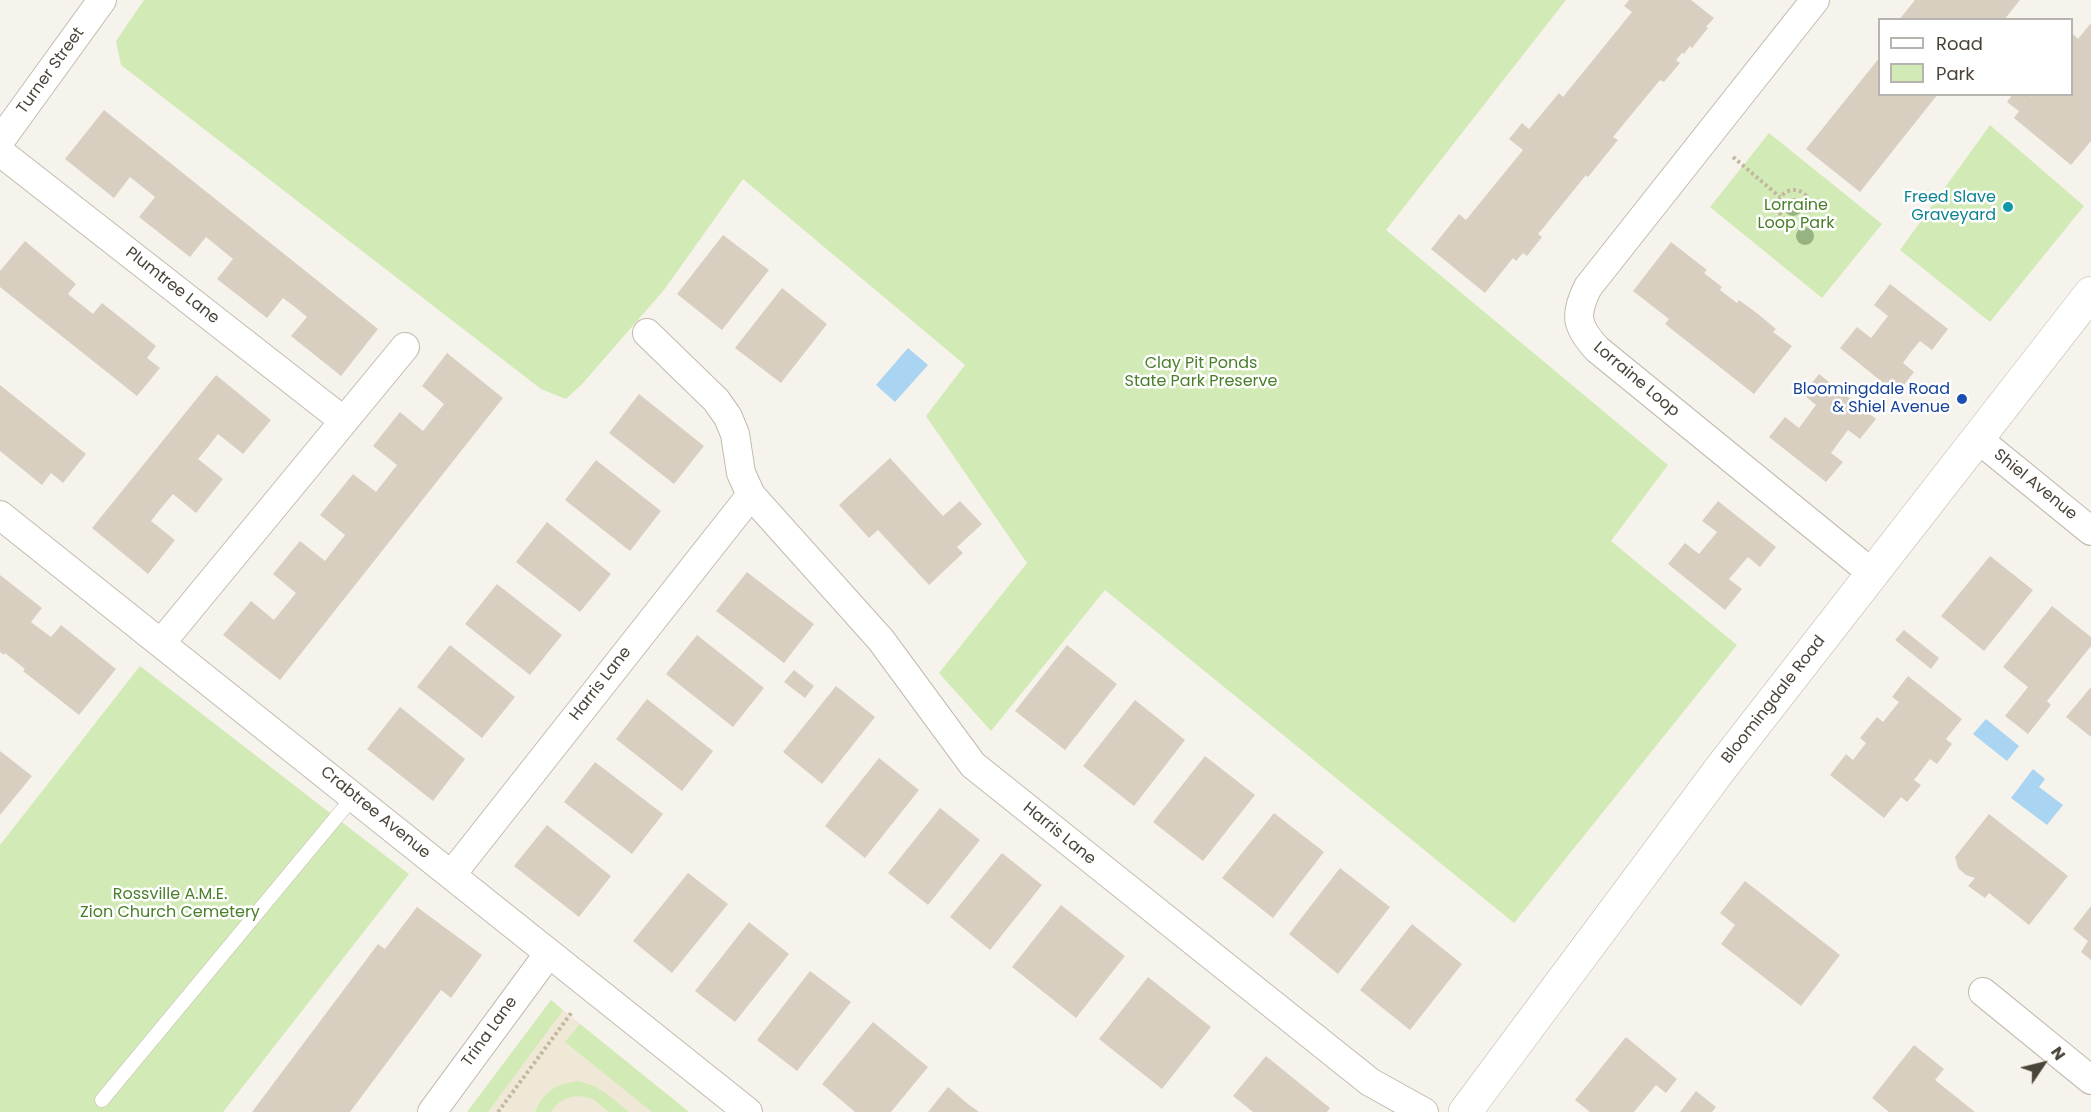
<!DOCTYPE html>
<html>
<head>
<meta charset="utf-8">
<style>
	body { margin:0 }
	#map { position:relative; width:2091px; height:1112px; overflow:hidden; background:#f6f3ec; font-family:Poppins,sans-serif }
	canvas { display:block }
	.legend { position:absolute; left:1878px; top:18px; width:195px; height:78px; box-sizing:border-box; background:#fff; border:2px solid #b7b4b0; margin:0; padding:8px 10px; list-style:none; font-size:18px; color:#4b4439 }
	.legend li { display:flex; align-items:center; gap:12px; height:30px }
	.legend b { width:30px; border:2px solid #b7b4b0 }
	.north { position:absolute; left:2013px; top:1034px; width:60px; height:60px; -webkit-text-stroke:4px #fff; paint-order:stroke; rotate:55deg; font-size:16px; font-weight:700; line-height:24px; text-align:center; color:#4b4439 }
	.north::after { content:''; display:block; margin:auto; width:21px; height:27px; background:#4b4439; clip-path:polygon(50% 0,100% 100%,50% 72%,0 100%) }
</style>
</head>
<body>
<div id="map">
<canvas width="2091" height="1112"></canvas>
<ul class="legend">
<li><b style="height:8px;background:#fff"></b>Road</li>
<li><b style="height:16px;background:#d2eab5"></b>Park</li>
</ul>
<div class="north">N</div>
</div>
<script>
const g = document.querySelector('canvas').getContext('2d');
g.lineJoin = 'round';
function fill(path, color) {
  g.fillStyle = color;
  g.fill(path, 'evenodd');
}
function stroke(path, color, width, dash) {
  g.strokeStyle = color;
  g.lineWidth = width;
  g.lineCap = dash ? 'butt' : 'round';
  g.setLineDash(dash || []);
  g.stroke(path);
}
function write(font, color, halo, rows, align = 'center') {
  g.font = font + ' Poppins,sans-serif';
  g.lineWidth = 5;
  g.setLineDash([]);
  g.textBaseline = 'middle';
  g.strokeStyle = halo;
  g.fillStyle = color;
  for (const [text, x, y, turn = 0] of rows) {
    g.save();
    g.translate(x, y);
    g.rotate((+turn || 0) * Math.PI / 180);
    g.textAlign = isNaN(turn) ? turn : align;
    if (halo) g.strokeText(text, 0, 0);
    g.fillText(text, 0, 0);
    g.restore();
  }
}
fill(new Path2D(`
	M556,1005l7,5 126,102h-212z`), '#efe8d6');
fill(new Path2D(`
	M144,0h1422l-180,230 282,235 -57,76 126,104 -223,278 -409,-333 -114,141 -52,-58 88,-110 -101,-147 39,-51 -222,-186 -79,111 -81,93 -17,16 -25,-10 -420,-324 -5,-24z
	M1990,125l94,81 -94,116 -90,-72z
	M1769,133l113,91 -60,74 -112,-91z
	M140,666l269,208 -186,238h-223v-267z
	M551,1000l12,10 -75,102h-21z
	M580,1024l109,88h-37l-87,-70z
	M578,1081c21,4 35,18 51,31 -5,0 -14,0 -19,0 -6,-2 -11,-9 -16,-12 -15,-8 -35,-3 -43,12h-16c10,-22 20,-27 43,-31z`), '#d2eab5');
fill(new Path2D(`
	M908,348l20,17 -33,37 -19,-17z
	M1986,719l33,27 -12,15 -34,-27z
	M2033,769l12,10 -6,8 24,18 -16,20 -36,-27z`), '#a9d4f2');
fill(new Path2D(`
	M1629,0h62l23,18 -8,9 2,1 -16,20 -2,-2 -6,8 -2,-1 -6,7 4,3 -16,19 -4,-2 -47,57 5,3 -30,37 -2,-2 -42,52 -6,7 4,3 -15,19 -4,-3 -7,8 -3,-3 -28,35 -54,-44 28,-35 7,6 57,-70 -14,-11 13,-16 7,6 30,-36 4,4 69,-85 -8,-6z
	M1915,0h105l-16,20h-105z
	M2091,23v118l-20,24 -57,-47 5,-7 -12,-9 6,-8h16l3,3 1,-3h39v-61l6,6z
	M1880,57v37h58l-78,98 -54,-43z
	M104,110l274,219 -37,47 -50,-40 16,-19 -12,-10 -12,-9 -16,20 -50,-39 16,-20 -27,-22 -16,20 -51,-40 16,-20 -25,-20 -16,21 -49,-39z
	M723,235l46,35 -47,60 -45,-36z
	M25,241l51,43 -8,10 25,20 9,-11 54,43 -9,12 13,10 -23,28 -137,-109v-16z
	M1671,242l36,28 -3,3 18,14 -2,3 17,13 2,-3 19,14 18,15 -3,3 19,14 -38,48 -89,-70 4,-5 -36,-28z
	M1890,284l58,45 -16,21 -12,-9 -10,12 -7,10 11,9 -17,22 -57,-46 17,-21 14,11 17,-22 -14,-11z
	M782,288l45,36 -46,59 -46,-35z
	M447,353l56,45 -223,282 -57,-45 28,-34 23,19 22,-27 -23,-19 27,-33 25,20 20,-26 -25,-20 33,-41 23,18 21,-27 -24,-19 27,-34 23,19 11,-14 10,-13 -22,-18z
	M1819,374l57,45 -16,20 -12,-9 -17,23 12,9 -17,20 -57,-45 16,-20 14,11 17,-23 -13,-11z
	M216,375l55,45 -28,34 -25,-20 -10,13 -10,12 25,20 -27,34 -23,-19 -11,13 -11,14 24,19 -27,34 -56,-46z
	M0,385l86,69 -23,29 -12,-10 -9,12 -42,-34z
	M639,394l65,52 -30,38 -65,-51z
	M890,458l53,58 17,-15 22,23 -25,23 6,6 -34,32 -51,-55 -9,8 -30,-33z
	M596,460l65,51 -31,40 -65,-51z
	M1718,501l58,46 -16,20 -12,-10 -19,22 13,10 -17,21 -57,-46 17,-21 14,11 18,-22 -15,-11z
	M547,522l64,52 -31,38 -64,-50z
	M1990,556l43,34 -49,61 -43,-35z
	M747,572l67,52 -30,39 -68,-52z
	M0,575l42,33 -11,14 20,15 10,-12 55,44 -37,46 -56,-44 2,-2 -20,-16 -1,2 -4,-3z
	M497,584l65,51 -32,40 -65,-51z
	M2052,606l39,31v9l-44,55 4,4 -23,29 -23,-18 23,-29 -25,-20z
	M1904,630l35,28 -8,11 -36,-29z
	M697,635l67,53 -31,39 -67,-53z
	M450,645l65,52 -33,41 -65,-51z
	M1067,645l50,39 -52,66 -50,-39z
	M794,670l20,16 -9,12 -21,-16z
	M1908,676l54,43 -16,20 6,5 -15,20 -7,-5 -16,21 7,5 -14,17 -6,-5 -17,21 -54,-43 16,-21 7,6 13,-17 -6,-5 17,-21 6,5 16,-20 -7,-5z
	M836,686l39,31 -53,67 -39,-32z
	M2091,687v50l-25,-20z
	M647,699l66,52 -31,40 -66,-52z
	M1135,700l50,40 -51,66 -51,-40z
	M400,707l65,52 -32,42 -66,-52z
	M0,751l32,25 -32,39z
	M1205,756l50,39 -52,66 -50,-39z
	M879,758l40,32 -54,68 -40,-32z
	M595,762l68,52 -31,40 -68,-52z
	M940,808l40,32 -52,65 -40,-32z
	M1274,813l50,39 -51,66 -51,-40z
	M1989,814l79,62 -39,49 -40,-32 -4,5 -17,-12 7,-8 -9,-3 -8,-7 -3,-11z
	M547,825l64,51 -32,41 -65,-51z
	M1002,853l40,32 -52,65 -40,-33z
	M1340,868l50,39 -52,67 -49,-40z
	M688,873l40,31 -56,69 -39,-32z
	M1745,881l95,74 -39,51 -80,-62 14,-19 -15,-12z
	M1061,905l64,51 -49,62 -64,-51z
	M2091,906v54l-10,-8 7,-11 -15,-12z
	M417,907l65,48 -31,43 -10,-8 -91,122h-98l126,-168 7,5z
	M749,922l40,32 -54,68 -40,-31z
	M1412,924l50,40 -52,66 -50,-40z
	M810,971l41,31 -54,69 -40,-31z
	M1148,977l63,50 -49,62 -63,-50z
	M873,1022l55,45 -37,45h-36l-33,-28z
	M1626,1037l51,42 -11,14 -10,-8 -22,27h-44l-15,-12z
	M1914,1045l30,24 -9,11 40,32h-86l-17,-14z
	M1266,1056l64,52 -3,4h-74l-20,-16z
	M948,1087l20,17 11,8h-51z
	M1696,1091l20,16 -4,5h-32z`), '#d8cfc1');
const service = new Path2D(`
	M102,1100l252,-304`);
const minor = new Path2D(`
	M1815,0l-227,287c-14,28 -12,39 9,62l276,225
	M0,141l102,-141
	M0,152l344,269
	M647,333l69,67 12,17 7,17 6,39 10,22 130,145 92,125 397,317 54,30
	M1978,439l113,92
	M0,515l748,597
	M161,643l244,-296
	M452,874l299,-379
	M1983,992l108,88
	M432,1112l117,-159`);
const tertiary = new Path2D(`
	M1465,1112l256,-344 370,-475`);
stroke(service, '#c2bbae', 15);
stroke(minor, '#c2bbae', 30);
stroke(tertiary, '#c2bbae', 34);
stroke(new Path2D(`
	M1733,157l47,40
	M1778 206a16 16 0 1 1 32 0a16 16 0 1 1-32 0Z
	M498,1112l74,-100`), '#c4b79f', 4, [3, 3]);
stroke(service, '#fff', 14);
stroke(minor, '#fff', 28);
stroke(tertiary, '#fff', 33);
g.fillStyle = '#97b381';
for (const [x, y] of [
	[1793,207],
	[1805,236]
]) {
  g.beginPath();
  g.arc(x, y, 9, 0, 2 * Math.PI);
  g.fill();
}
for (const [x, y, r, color] of [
	[2008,207,6,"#0f9aa8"],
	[1962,399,6,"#1a4fb4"]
]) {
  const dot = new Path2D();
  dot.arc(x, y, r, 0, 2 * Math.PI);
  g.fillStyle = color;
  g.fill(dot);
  stroke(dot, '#fff', 2);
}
write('16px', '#4b4439', '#fff', [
	["Turner Street",51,71,-54],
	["Plumtree Lane",172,286,38],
	["Lorraine Loop",1636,380,40],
	["Shiel Avenue",2035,485,39],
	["Harris Lane",601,684,-52],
	["Bloomingdale Road",1774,700,-52],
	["Crabtree Avenue",375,813,39],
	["Harris Lane",1059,834,39],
	["Trina Lane",490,1032,-54]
]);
write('16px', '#0d838f', '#fff', [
	["Freed Slave",1996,198],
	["Graveyard",1996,216]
], 'right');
write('16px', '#4a7f2a', '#fff', [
	["Lorraine",1796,206],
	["Loop Park",1796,224],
	["Clay Pit Ponds",1201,364],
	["State Park Preserve",1201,382],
	["Rossville A.M.E.",170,895],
	["Zion Church Cemetery",170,913]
]);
write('16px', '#164399', '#fff', [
	["Bloomingdale Road",1950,390],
	["& Shiel Avenue",1950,408]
], 'right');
</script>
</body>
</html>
